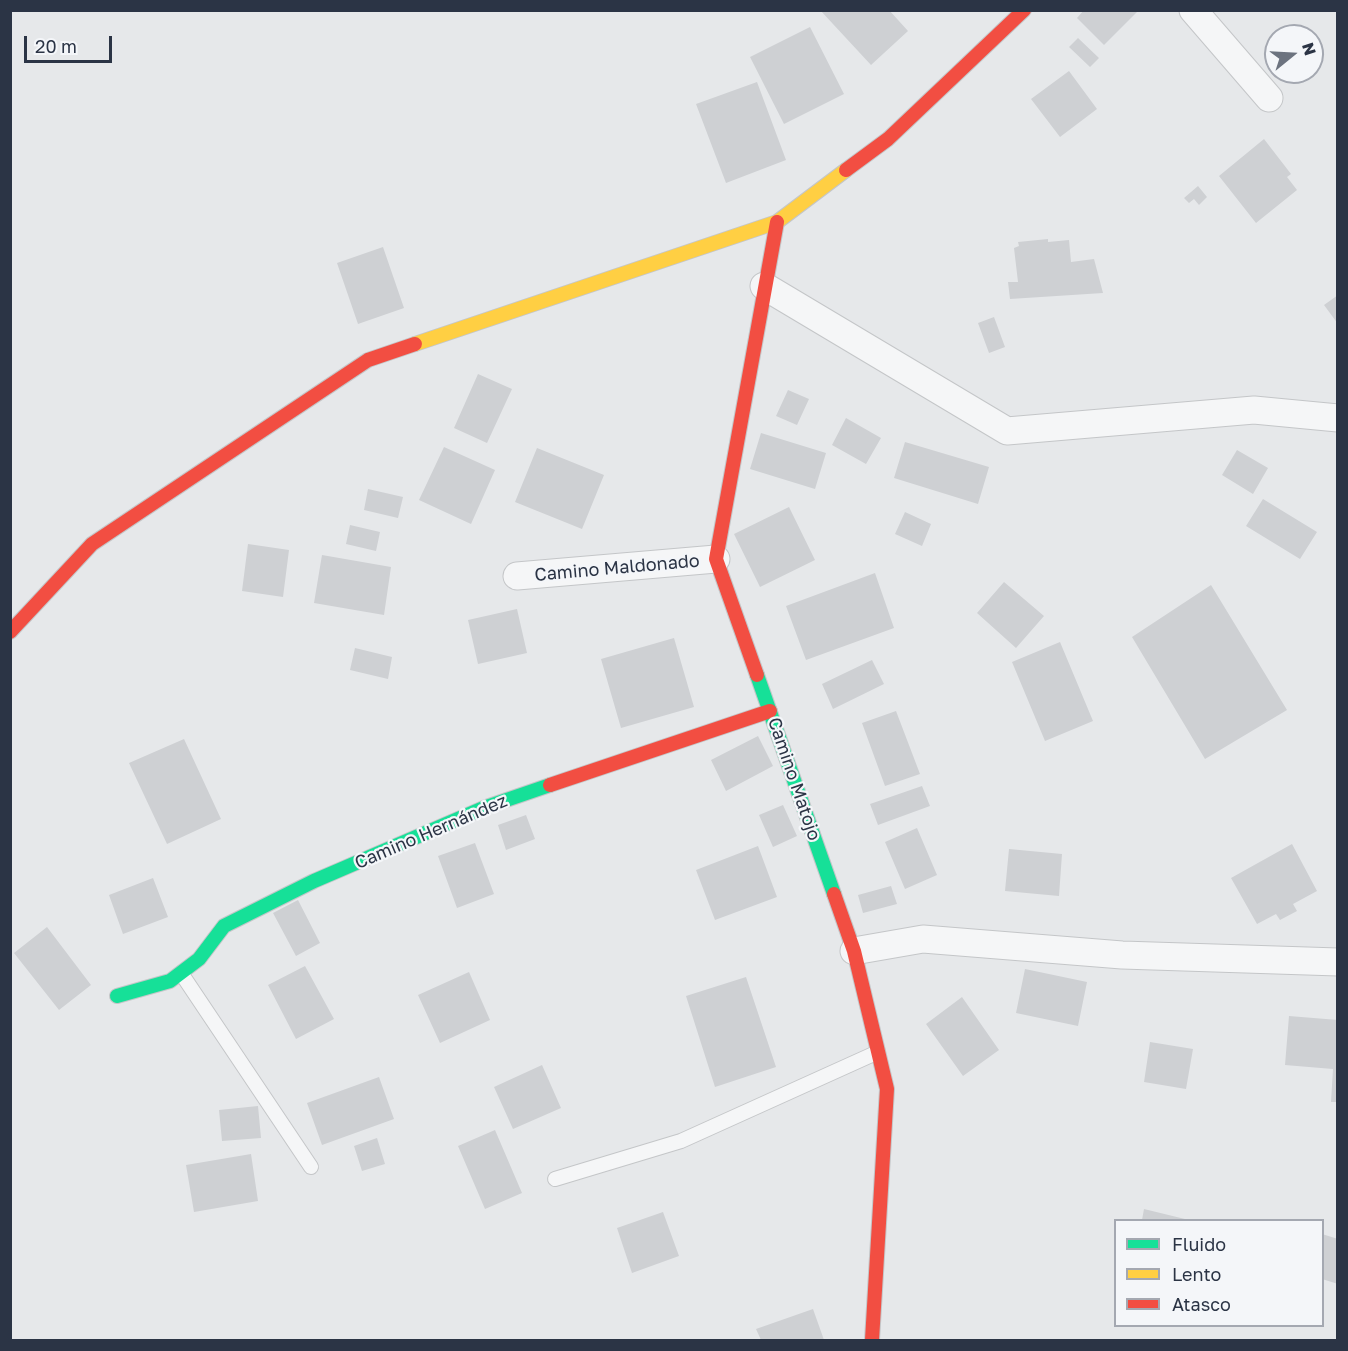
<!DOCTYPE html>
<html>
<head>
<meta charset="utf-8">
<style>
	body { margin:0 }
	#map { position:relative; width:1348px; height:1351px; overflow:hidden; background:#e6e8ea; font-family:"Golos Text",sans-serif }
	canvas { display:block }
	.frame { position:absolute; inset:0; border:12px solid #2b3445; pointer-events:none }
	.legend { position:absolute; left:1114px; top:1219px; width:210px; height:108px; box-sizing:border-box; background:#f4f6f9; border:2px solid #a4a8b1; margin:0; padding:8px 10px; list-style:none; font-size:18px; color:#2b3445 }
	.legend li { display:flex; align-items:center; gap:12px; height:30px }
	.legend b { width:30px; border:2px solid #a4a8b1 }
	.north { position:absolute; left:1264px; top:24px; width:60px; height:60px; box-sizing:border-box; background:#f4f6f9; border:2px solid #a4a8b1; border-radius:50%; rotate:72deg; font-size:16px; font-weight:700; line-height:24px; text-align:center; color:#2b3445 }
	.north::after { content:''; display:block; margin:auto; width:21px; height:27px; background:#6c737f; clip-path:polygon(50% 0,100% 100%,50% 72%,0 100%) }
	.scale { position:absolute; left:24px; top:36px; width:88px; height:27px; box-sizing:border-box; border:3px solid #2b3445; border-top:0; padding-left:8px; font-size:18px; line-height:21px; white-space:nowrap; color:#2b3445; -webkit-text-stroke:4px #f4f6f9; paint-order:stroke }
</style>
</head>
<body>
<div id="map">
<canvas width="1348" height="1351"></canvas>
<div class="frame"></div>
<ul class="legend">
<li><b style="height:8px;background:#16e098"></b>Fluido</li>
<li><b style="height:8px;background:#ffcf43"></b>Lento</li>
<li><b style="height:8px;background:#f24e42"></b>Atasco</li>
</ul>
<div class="north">N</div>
<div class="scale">20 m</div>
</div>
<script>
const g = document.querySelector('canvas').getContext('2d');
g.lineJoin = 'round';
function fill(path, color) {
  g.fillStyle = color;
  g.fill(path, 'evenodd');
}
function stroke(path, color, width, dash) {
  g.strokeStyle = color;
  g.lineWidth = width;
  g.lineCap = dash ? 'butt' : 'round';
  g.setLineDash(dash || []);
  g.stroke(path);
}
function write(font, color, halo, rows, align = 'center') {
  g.font = font + ' "Golos Text",sans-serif';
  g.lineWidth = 4.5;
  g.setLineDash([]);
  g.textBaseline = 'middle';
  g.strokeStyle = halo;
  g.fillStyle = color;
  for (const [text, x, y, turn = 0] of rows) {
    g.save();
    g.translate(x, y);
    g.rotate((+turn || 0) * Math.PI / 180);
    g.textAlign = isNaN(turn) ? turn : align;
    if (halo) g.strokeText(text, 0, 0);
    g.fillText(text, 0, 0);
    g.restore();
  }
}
fill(new Path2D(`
	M820,10h69l19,21 -37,34z
	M1084,10h55l-35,35 -27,-27z
	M810,27l34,67 -60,30 -34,-67z
	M1078,38l21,20 -9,9 -21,-20z
	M1069,71l28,38 -37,28 -29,-38z
	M757,82l29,78 -60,23 -30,-79z
	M1264,139l27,35 -4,3 10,13 -41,33 -37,-47z
	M1198,186l9,11 -8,8 -5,-6 -5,4 -5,-5z
	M1048,239v3l21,-2 2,22 23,-3 9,34 -93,6 -2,-17h10l-4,-34 5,-2 -1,-4z
	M383,247l21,61 -46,16 -21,-61z
	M1338,295v29l-14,-19z
	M994,317l11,30 -16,6 -11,-30z
	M478,374l34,15 -25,54 -33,-15z
	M788,390l21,9 -12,26 -21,-9z
	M846,418l35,20 -15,26 -34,-19z
	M761,433l65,20 -11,36 -65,-20z
	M905,442l84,25 -11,37 -84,-26z
	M444,447l51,23 -24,54 -52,-24z
	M537,448l67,27 -22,54 -67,-27z
	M1237,450l31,18 -15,26 -31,-19z
	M368,489l35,8 -5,21 -34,-8z
	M1263,499l54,33 -17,27 -54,-33z
	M789,507l26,53 -55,27 -26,-53z
	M905,512l26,12 -9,22 -27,-12z
	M350,525l30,7 -4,19 -30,-7z
	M248,544l41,6 -6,47 -41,-6z
	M322,555l69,12 -7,48 -70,-12z
	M875,573l19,55 -88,32 -20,-54z
	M1004,582l40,34 -28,32 -39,-35z
	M1211,585l76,125 -82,49 -73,-122z
	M517,609l10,44 -49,11 -10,-44z
	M674,638l20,69 -73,21 -20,-69z
	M1060,642l33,79 -48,20 -33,-79z
	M355,648l37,9 -4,22 -38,-9z
	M872,660l12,24 -51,25 -11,-25z
	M896,711l24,63 -35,12 -23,-63z
	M758,736l15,30 -47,25 -15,-31z
	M184,739l37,80 -54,25 -38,-81z
	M922,786l8,20 -52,19 -8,-21z
	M783,805l14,31 -24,11 -14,-32z
	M526,815l9,24 -29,11 -8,-25z
	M917,828l20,47 -32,14 -20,-47z
	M475,843l19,51 -37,14 -19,-52z
	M1292,844l25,47 -24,13 4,7 -17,9 -4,-6 -19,10 -26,-46z
	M758,846l19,51 -62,23 -19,-50z
	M1009,849l53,5 -3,42 -54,-5z
	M153,878l15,39 -45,17 -14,-39z
	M891,886l6,18 -34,9 -5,-18z
	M298,900l22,43 -24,13 -23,-43z
	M47,927l44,58 -32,25 -45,-57z
	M305,966l29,53 -38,20 -28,-54z
	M1025,969l62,13 -9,44 -62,-13z
	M469,972l21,48 -50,23 -22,-48z
	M746,977l30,90 -61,20 -29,-91z
	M962,997l37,53 -36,26 -37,-52z
	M1289,1016l49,4v82h-7l2,-33 -48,-4z
	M1150,1042l43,7 -7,40 -42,-7z
	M542,1065l19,43 -48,21 -19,-42z
	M379,1077l15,42 -72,26 -15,-42z
	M258,1106l3,32 -39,3 -3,-31z
	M495,1130l27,63 -37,16 -27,-63z
	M377,1138l8,26 -23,7 -8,-25z
	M251,1154l7,47 -64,11 -8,-47z
	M1144,1209l45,11h-47z
	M663,1212l16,44 -47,17 -15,-45z
	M1322,1234l16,5v45l-16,-5z
	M813,1309l11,31h-63l-5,-11z`), '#ced0d3');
const lane = new Path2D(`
	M181,973l130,194
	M555,1179l126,-38 197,-89`);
const street = new Path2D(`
	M1193,10l76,88
	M764,286l243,145 247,-21 84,8
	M517,576l199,-17
	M854,951l69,-12 199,16 216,7`);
const fast = new Path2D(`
	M757,675l77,219
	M117,996l53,-15 29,-22 25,-33 90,-45 172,-74 64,-22`);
const slow = new Path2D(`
	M415,344l362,-122 69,-52`);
const jam = new Path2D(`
	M846,170l42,-31 136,-129
	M10,632l82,-88 276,-184 47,-16
	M757,675l-41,-116 61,-337
	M550,785l220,-74
	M834,894l20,57 33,138 -15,251`);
stroke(lane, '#c4c6c8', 16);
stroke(street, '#c4c6c8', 29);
stroke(fast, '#c4c6c8', 16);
stroke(slow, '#c4c6c8', 16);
stroke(jam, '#c4c6c8', 16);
stroke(lane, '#f5f6f7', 14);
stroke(street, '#f5f6f7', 27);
stroke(fast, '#16e098', 14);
stroke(slow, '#ffcf43', 14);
stroke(jam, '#f24e42', 14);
write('18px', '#2b3445', '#f4f6f9', [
	["Camino Maldonado",617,568,-5],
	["Camino Matojo",794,779,71],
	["Camino Hernández",431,832,-23]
]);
</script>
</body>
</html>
